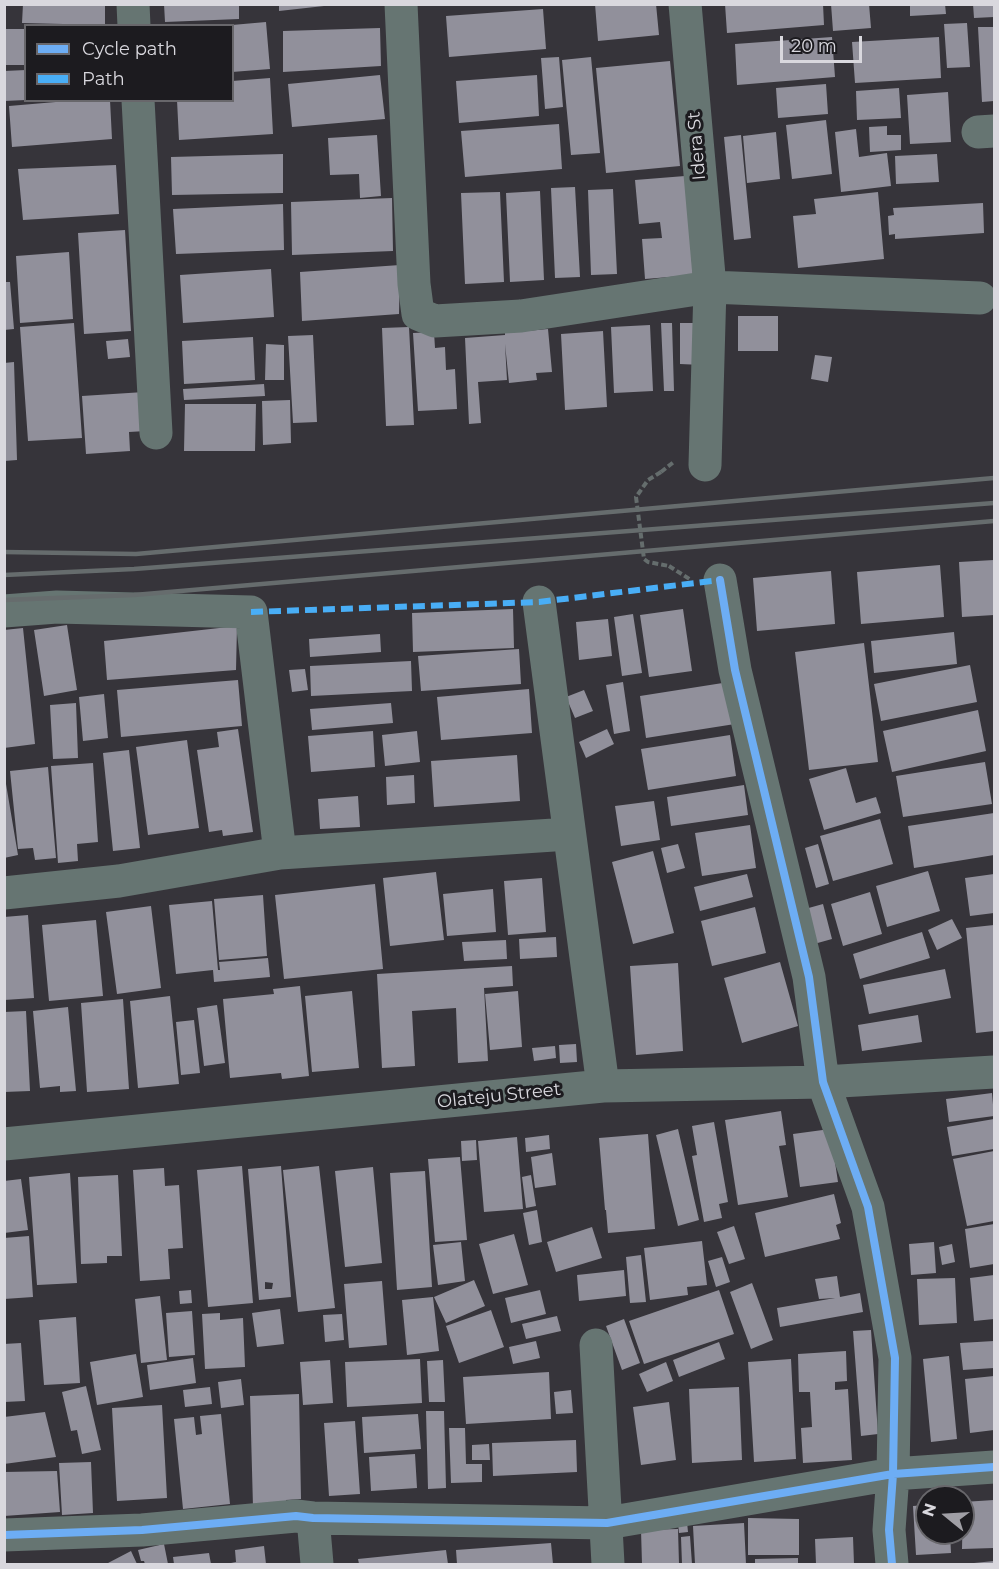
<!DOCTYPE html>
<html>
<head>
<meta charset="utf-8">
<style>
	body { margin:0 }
	#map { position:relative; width:999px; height:1569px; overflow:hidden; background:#36343a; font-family:Montserrat,sans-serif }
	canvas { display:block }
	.frame { position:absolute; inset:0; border:6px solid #d9d8de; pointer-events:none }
	.legend { position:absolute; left:24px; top:24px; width:210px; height:78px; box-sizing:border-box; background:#1c1b1f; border:2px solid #68676b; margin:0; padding:8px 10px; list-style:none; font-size:18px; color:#d9d8de }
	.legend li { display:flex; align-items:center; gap:12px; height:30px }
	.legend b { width:30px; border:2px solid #68676b }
	.north { position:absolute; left:915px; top:1485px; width:60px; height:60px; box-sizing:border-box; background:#1c1b1f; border:2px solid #68676b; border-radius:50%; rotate:288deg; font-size:16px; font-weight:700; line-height:24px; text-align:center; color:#d9d8de }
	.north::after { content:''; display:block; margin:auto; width:21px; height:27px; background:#a09fa5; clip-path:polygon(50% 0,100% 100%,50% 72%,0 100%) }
	.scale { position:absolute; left:780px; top:36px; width:82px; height:27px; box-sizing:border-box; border:3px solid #d9d8de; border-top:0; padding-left:8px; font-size:18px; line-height:21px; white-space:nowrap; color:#d9d8de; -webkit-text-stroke:4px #1c1b1f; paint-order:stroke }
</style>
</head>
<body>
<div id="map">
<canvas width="999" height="1569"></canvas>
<div class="frame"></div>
<ul class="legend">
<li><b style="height:8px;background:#6dadf4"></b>Cycle path</li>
<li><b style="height:8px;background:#49aef6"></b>Path</li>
</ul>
<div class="north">N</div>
<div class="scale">20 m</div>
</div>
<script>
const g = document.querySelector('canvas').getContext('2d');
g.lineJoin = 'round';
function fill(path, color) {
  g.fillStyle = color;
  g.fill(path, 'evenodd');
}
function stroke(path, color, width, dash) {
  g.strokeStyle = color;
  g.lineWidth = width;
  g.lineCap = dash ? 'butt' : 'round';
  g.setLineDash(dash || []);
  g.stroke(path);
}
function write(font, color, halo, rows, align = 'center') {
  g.font = font + ' Montserrat,sans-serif';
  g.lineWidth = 6;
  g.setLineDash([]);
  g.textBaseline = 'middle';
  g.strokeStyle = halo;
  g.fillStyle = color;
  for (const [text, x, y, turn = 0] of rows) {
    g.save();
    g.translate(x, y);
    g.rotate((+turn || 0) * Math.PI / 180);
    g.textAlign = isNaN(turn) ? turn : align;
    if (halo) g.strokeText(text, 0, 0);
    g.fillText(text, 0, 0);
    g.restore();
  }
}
fill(new Path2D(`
	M23,4h82v21l-83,-2z
	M164,4h75v15l-74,3z
	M279,4h45v2l-45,5z
	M595,4h61l3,31 -61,6z
	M725,4h98l1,21 -97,8z
	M831,4h38l2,24 -38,3z
	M910,4h35l1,10 -36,2z
	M973,4h21v13l-20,1z
	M543,9l3,40 -97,8 -3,-41z
	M266,22l4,47 -38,3v-47z
	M967,23l3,44 -23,1 -3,-44z
	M978,27h16v74l-12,1z
	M380,28l1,38 -98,6v-41z
	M4,29h22v36h-22z
	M832,37l3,40 -98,8 -2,-41z
	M939,37l2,41 -86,5 -3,-41z
	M559,57l4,50 -18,2 -4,-51z
	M591,57l9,96 -29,2 -9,-95z
	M670,61l10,105 -74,7 -10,-105z
	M26,70v30l-22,1v-30z
	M380,75l5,44 -93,8 -4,-43z
	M537,75l2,41 -80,7 -3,-42z
	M270,78l3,56 -94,6 -2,-40h55v-19z
	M826,84l2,30 -50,4 -2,-30z
	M899,88l2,30 -44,2 -1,-29z
	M948,92l3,50 -41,2 -3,-49z
	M79,100h31l2,39 -100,8 -3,-41z
	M826,120l6,54 -40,5 -6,-54z
	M559,124l3,45 -97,8 -4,-46z
	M887,126v9h14v15l-31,2 -1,-25z
	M856,129l3,28 28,-4 4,33 -50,6 -6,-60z
	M776,132l4,47 -33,4 -4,-47z
	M377,135l4,61 -21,2 -1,-24 -29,1 -2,-37z
	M741,135l10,103 -17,2 -10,-103z
	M283,154v39l-111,2 -1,-38z
	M937,154l2,28 -43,2 -1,-28z
	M116,165l3,49 -96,6 -5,-51z
	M685,176l8,99 -48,4 -3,-40 20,-1 -2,-16 -21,2 -4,-44z
	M575,187l5,90 -25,1 -4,-90z
	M613,189l4,85 -26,1 -3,-85z
	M540,191l4,89 -34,2 -4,-89z
	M500,192l4,90 -39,2 -4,-91z
	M878,192l6,67 -86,9 -5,-52 23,-2 -2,-15z
	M392,198l1,53 -101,4 -1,-53z
	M983,203l1,30 -89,6v-5l-6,1 -1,-19 6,-1 -1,-7z
	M283,204l1,46 -108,4 -3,-45z
	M125,230l6,101 -47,3 -6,-101z
	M69,252l4,67 -53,4 -4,-67z
	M400,265l-1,49 -97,7 -2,-49z
	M271,269l3,48 -91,6 -3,-48z
	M4,282h6l4,47 -10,1z
	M738,316h40v35h-40z
	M74,323l8,115 -54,3 -8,-114z
	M661,323h11l2,68h-10z
	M680,323h23l-1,42 -22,-1z
	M650,325l3,66 -39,2 -3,-66z
	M409,327l5,98 -28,1 -4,-98z
	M548,329l4,43 -16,1 1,7 -28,3 -4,-39 2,36 -29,2 3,41 -12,1 -4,-86 40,-3v-2z
	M603,331l4,76 -42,3 -4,-76z
	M434,332l1,16 10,-1 1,23 9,-1 2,40 -39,2 -5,-78z
	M313,335l4,87 -24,1 -5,-87z
	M253,337l2,43 -71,4 -2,-43z
	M128,339l2,18 -22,2 -2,-18z
	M266,344l18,1v35h-19z
	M815,355l17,2 -4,25 -17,-3z
	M14,362l3,98 -13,1v-98z
	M264,384l1,12 -81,4 -1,-11z
	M144,392l2,39 -17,1 1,19 -44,3 -4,-58z
	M290,400l1,43 -28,2 -1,-44z
	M185,404h71l-1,47h-71z
	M994,560v55l-32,2 -3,-55z
	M940,565l4,52 -83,7 -4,-52z
	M831,571l4,53 -78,7 -4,-53z
	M513,609l1,39 -101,4 -1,-39z
	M683,609l9,62 -43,6 -9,-62z
	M633,614l9,59 -20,3 -8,-59z
	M608,619l4,37 -33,4 -3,-38z
	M67,625l10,65 -33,6 -10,-66z
	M237,626l-1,44 -129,10 -3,-39z
	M23,628l12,116 -31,4v-118z
	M954,632l3,32 -83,9 -3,-32z
	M380,634l1,18 -71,5 -1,-18z
	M864,643l14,119 -69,8 -14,-118z
	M519,649l2,35 -100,7 -3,-35z
	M411,661l1,30 -101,5 -1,-30z
	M970,665l7,37 -96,19 -7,-37z
	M305,669l3,21 -16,2 -3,-22z
	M238,680l4,46 -121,11 -4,-47z
	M623,682l7,49 -16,3 -8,-49z
	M729,682l6,42 -89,14 -6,-42z
	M529,689l3,44 -91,7 -4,-43z
	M584,690l9,21 -18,7 -9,-21z
	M104,694l4,44 -25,3 -4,-44z
	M76,703l2,55 -25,1 -3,-54z
	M391,703l2,20 -81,7 -2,-21z
	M978,710l8,41 -94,21 -9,-41z
	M238,729l15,103 -30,4 -1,-6 -13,2 -12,-82 22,-3 -2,-15z
	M607,729l7,15 -28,14 -7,-16z
	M373,731l2,36 -64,5 -3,-36z
	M417,731l3,31 -35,4 -3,-31z
	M730,735l6,41 -88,14 -7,-41z
	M187,740l12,88 -51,7 -12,-88z
	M129,750l11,98 -27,3 -10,-98z
	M517,755l3,46 -86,6 -3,-46z
	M985,762l7,42 -89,13 -7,-41z
	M93,763l5,79 -21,2 1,17 -20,2 -7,-97z
	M48,767l8,91 -21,2 -2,-12 -15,1 -8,-78z
	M846,768l10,35 20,-6 5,16 -57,17 -15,-51z
	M414,775l1,28 -28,2 -1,-28z
	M4,784h2l12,71 -14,3z
	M744,785l4,30 -77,11 -4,-29z
	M358,796l2,31 -40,2 -2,-30z
	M654,801l6,39 -39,6 -6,-40z
	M994,813v42l-80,13 -6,-42z
	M880,819l13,45 -60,17 -13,-45z
	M750,825l6,43 -54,8 -7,-43z
	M678,844l7,24 -18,5 -6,-25z
	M818,844l11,40 -13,4 -11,-40z
	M653,851l21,82 -41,11 -21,-82z
	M928,871l12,40 -53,16 -11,-41z
	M436,872l8,68 -54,6 -7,-68z
	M747,874l6,23 -53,14 -6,-24z
	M994,874v39l-24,3 -5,-38z
	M542,878l4,54 -38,3 -4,-54z
	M375,884l8,85 -99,10 -9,-84z
	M493,889l3,43 -49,4 -4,-42z
	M870,892l12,42 -39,12 -12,-42z
	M263,895l4,61 -48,4 -5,-61z
	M212,901l6,69h2l-1,-8 49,-4 2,19 -56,5 -1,-12 -37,4 -7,-69z
	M823,904l9,35 -18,5 -9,-35z
	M151,906l10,82 -44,6 -11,-82z
	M755,907l11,46 -54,13 -11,-45z
	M28,915l6,83 -30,2v-83z
	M952,919l10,19 -25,12 -9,-20z
	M96,920l7,76 -54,5 -7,-76z
	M994,925v106l-18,2 -10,-105z
	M922,932l8,26 -70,21 -7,-25z
	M556,937l1,20 -37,2 -1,-20z
	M506,940l1,19 -43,2 -2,-19z
	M780,962l18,64 -56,17 -18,-65z
	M678,963l5,88 -47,4 -6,-89z
	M512,966l1,20 -29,2 4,73 -30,2 -2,-55 -44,3 3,55 -33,2 -5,-94z
	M945,969l6,29 -82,16 -6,-29z
	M300,986l9,90 -27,3 -1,-6 -51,5 -7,-79 51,-5 -1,-5z
	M352,991l7,77 -47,4 -7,-76z
	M518,991l4,56 -32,3 -5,-56z
	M170,996l9,88 -41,4 -8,-87z
	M123,999l6,90 -42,3 -6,-89z
	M217,1005l8,58 -21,3 -7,-58z
	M68,1007l8,84 -16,1v-6l-20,2 -7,-77z
	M26,1011l4,80 -26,1v-80z
	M918,1015l4,27 -60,9 -4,-26z
	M194,1020l6,53 -19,2 -5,-53z
	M576,1044l1,18 -17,1 -1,-18z
	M555,1046l1,12 -22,3 -2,-13z
	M992,1093l2,23 -45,6 -3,-23z
	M781,1111l5,34 -7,1 9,51 -50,8 -13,-85z
	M994,1119v30l-42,7 -5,-29z
	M714,1122l14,80 -9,2 3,14 -18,4 -12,-66 5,-1 -5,-29z
	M678,1129l21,91 -21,6 -22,-91z
	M830,1129l8,53 -38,5 -7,-53z
	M648,1134l7,95 -47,4 -2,-23h-1l-6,-72z
	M549,1135l1,14 -24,3 -1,-14z
	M517,1137l6,72 -39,3 -6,-71z
	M476,1140l1,20 -15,1 -1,-20z
	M994,1151v70l-27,5 -14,-67z
	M552,1153l4,32 -21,3 -4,-31z
	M460,1157l7,83 -32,2 -7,-83z
	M242,1166l11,137 -45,4 -11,-137z
	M281,1166l10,131 -32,3 -11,-131zM265,1282l8,1 -1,6h-7z
	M319,1166l16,142 -37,4 -15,-142z
	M373,1167l9,96 -37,4 -10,-96z
	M164,1168l1,18 14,-1 4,63 -15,1 2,30 -30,2 -7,-111z
	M425,1171l7,116 -35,3 -7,-117z
	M70,1173l7,110 -40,2 -8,-108z
	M118,1175l4,81h-15v7l-26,1 -3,-87z
	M531,1175l5,31 -10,2 -4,-31z
	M21,1179l7,51 -24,3v-52z
	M834,1194l7,29 -5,2 4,14 -75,18 -10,-44z
	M537,1210l5,32 -13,3 -6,-32z
	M994,1224v40l-24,4 -5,-39z
	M734,1226l11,33 -16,5 -12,-32z
	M592,1227l10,31 -46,14 -9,-30z
	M514,1234l14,51 -35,9 -14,-50z
	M29,1236l4,61 -29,2v-61z
	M702,1241l5,44 -20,2 1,8 -38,5 -6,-52z
	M461,1242l4,39 -27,4 -5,-40z
	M934,1242l2,31 -25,2 -2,-31z
	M952,1244l3,18 -13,3 -3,-18z
	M641,1255l5,47 -16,1 -4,-46z
	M722,1257l8,25 -14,5 -8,-26z
	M624,1270l2,26 -47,5 -2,-26z
	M994,1275v44l-20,2 -4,-43z
	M837,1276l3,21 20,-4 3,19 -83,15 -3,-19 58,-10 -16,1 -4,-20z
	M955,1278l2,45 -38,2 -2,-46z
	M474,1280l11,26 -39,17 -12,-26z
	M382,1281l5,64 -38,3 -5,-64z
	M752,1283l21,57 -22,9 -21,-57z
	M191,1290l1,13 -12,1 -1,-13z
	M540,1290l6,24 -35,9 -6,-25z
	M719,1290l15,44 -90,30 -15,-43z
	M160,1296l7,64 -26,3 -6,-64z
	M433,1297l6,54 -32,4 -5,-55z
	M280,1309l4,35 -27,3 -5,-34z
	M491,1310l13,37 -45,16 -13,-37z
	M192,1311l3,44 -26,2 -3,-44z
	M220,1313v7l23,-2 2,49 -40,2 -3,-55z
	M342,1314l2,26 -19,2 -2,-27z
	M557,1316l4,15 -35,8 -4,-15z
	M76,1317l4,66 -36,2 -5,-65z
	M624,1319l16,44 -18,7 -16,-44z
	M871,1330l7,104 -17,2 -8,-105z
	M536,1341l4,17 -27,6 -4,-17z
	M994,1341v27l-31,2 -3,-27z
	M719,1342l6,17 -46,18 -6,-17z
	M21,1343l4,58 -21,1v-58z
	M846,1351l1,30 -12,1v8l13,-1 4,71 -49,3 -2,-35 11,-1 -2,-35h-11l-1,-38z
	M136,1354l7,43 -46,8 -7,-43z
	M949,1356l8,83 -26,3 -8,-83z
	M193,1358l3,25 -46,7 -3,-25z
	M420,1359l2,44 -75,4 -2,-45z
	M791,1359l5,100 -42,3 -6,-100z
	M330,1360l3,43 -30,2 -3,-43z
	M443,1360l2,42h-16l-2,-41z
	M666,1362l7,19 -26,11 -8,-18z
	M549,1372l2,47 -85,5 -3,-47z
	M994,1376v54l-24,3 -5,-54z
	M241,1379l3,26 -23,3 -3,-26z
	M86,1386l15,64 -19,4 -5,-24 -6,1 -9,-39z
	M210,1387l2,17 -27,3 -2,-17z
	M739,1387l3,73 -50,3 -3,-74z
	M571,1390l2,23 -17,1 -2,-22z
	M299,1394l2,105 -15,1v6l-33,1 -3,-111z
	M669,1402l7,58 -35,5 -8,-58z
	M162,1405l5,93 -50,3 -5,-93z
	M426,1411h18l2,77 -18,1z
	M45,1412l11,45 -52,7v-47z
	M221,1414l9,90 -47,5 -9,-90 20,-2 2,18 6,-1 -2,-18z
	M418,1414l3,35 -57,4 -2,-36z
	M355,1421l5,73 -31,2 -5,-73z
	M449,1428h16l1,36h16v18l-31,1z
	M576,1440l1,32 -84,4 -1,-33z
	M489,1444l1,16h-18v-15z
	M415,1454l2,34 -46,3 -2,-34z
	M91,1462l2,51 -31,2 -3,-52z
	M57,1471l3,41 -56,4v-44z
	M994,1500v48l-32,1 1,-47z
	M927,1505v28h23l1,20 -35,2 -3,-49z
	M748,1518l51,1v36h-51z
	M687,1522l1,10 -9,1 -1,-10z
	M744,1523l2,41h-51l-2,-38z
	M678,1529l1,35h-37l-1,-34z
	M690,1536l2,28h-10l-1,-27z
	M853,1537l1,27h-38l-1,-25z
	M551,1543l2,21h-96l-1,-14z
	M164,1544l4,20h-23l-1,-3h-3l-3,-11z
	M264,1546l2,18h-35v-1l5,-1 -1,-12z
	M446,1550l2,14h-89l-1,-5z
	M131,1551l6,13h-29v-1z
	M209,1553l2,11h-37l-1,-7z
	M798,1558v6h-43v-5z
	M994,1561v3h-20v-1z`), '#91909b');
stroke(new Path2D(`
	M661,472l14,-11
	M669,566l22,14`), '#656d6d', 4, [6, 3]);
stroke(new Path2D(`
	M133,4l1,22
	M401,4l13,280 4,30 17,7 86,-5 189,-29 270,11
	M685,4l25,283 -5,178
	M138,100l18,333
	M978,132l16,-1
	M720,580l15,90 74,307 14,105 45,125 27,151 -2,116 -4,56 3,34
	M539,602l64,484
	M4,611l53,-4 194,5 29,241
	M4,893l115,-12 161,-28 289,-19
	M4,1144l599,-58 220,-4 171,-10
	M596,1345l12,219
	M313,1518l4,46
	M4,1535l138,-5 154,-14 17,2 294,5 286,-49 101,-7`), '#667572', 33);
stroke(new Path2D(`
	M4,552l132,2 858,-76
	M4,575l130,-6 860,-66
	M4,600l130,-5 860,-74`), '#666c6d', 4.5);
stroke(new Path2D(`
	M661,472l-13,8 -12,17 8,62 4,3 21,4`), '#656d6d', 4, [6, 3]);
stroke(new Path2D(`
	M251,612l288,-10 181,-22`), '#49aef6', 6, [12, 6]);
stroke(new Path2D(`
	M720,580l15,90 74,307 14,105 45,125 27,151 -2,116 -4,56 3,34
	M4,1535l138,-5 154,-14 17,2 294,5 286,-49 101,-7`), '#6dadf4', 8);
write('18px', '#d9d8de', '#1c1b1f', [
	["Idera St",697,146,-95],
	["Olateju Street",499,1096,-6]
]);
</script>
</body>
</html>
